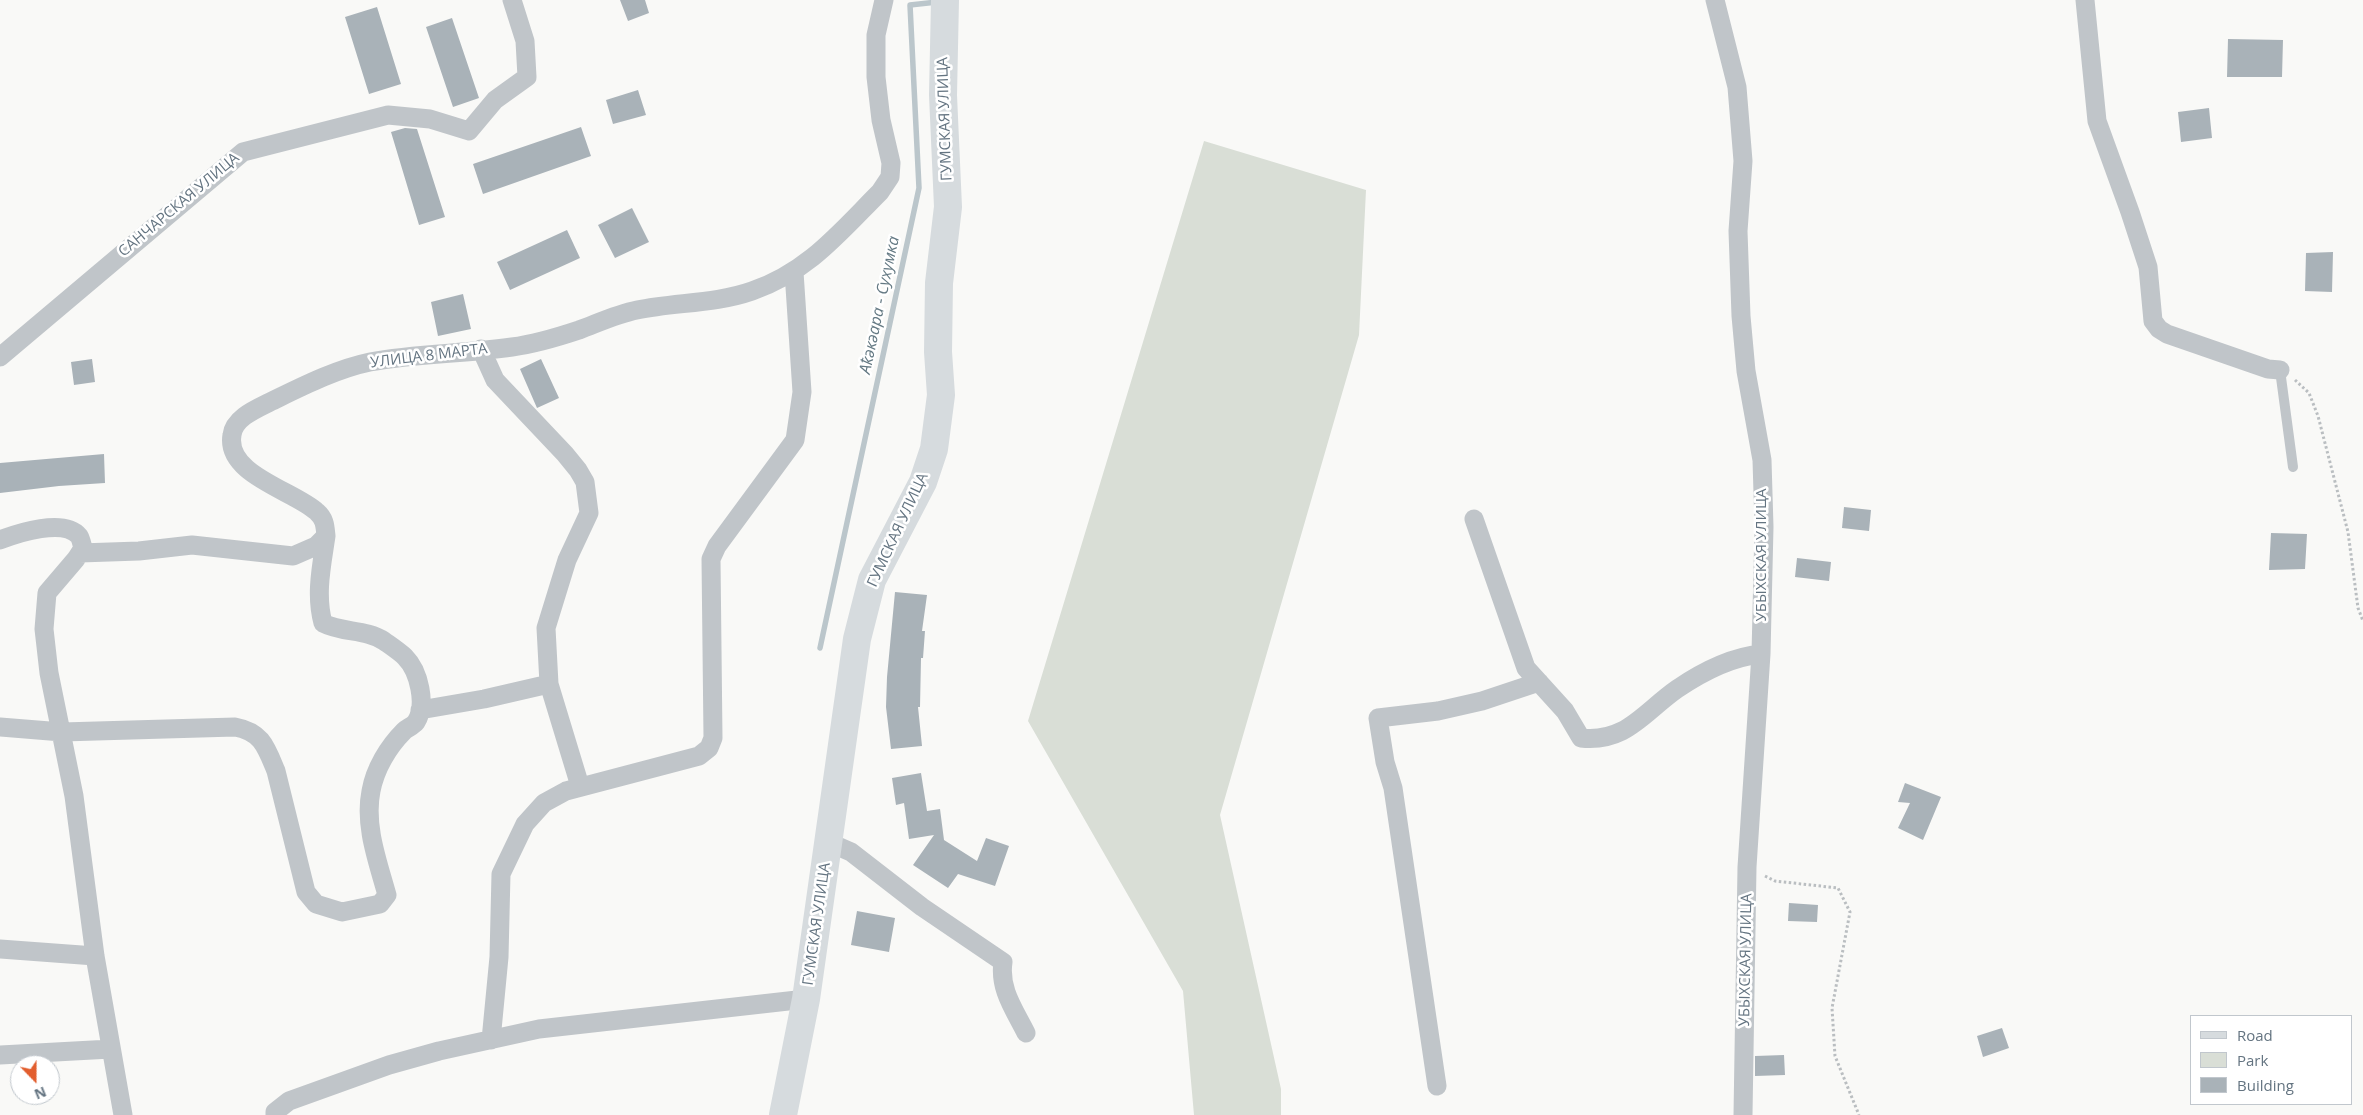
<!DOCTYPE html>
<html>
<head>
<meta charset="utf-8">
<style>
	body { margin:0 }
	#map { position:relative; width:2363px; height:1115px; overflow:hidden; background:#f9f9f7; font-family:"Open Sans",sans-serif }
	canvas { display:block }
	.legend { position:absolute; left:2190px; top:1015px; width:162px; height:90px; box-sizing:border-box; background:#fff; border:1px solid #c1c7cd; margin:0; padding:6px 9px; list-style:none; font-size:15px; color:#647481 }
	.legend li { display:flex; align-items:center; gap:10px; height:25px }
	.legend b { width:25px; border:1px solid #c1c7cd }
	.north { position:absolute; left:10px; top:1055px; width:50px; height:50px; box-sizing:border-box; background:#fff; border:1px solid #c1c7cd; border-radius:50%; rotate:158deg; font-size:14px; font-weight:700; line-height:20px; text-align:center; color:#647481 }
	.north::after { content:''; display:block; margin:auto; width:18px; height:22px; background:#e25e2e; clip-path:polygon(50% 0,100% 100%,50% 72%,0 100%) }
</style>
</head>
<body>
<div id="map">
<canvas width="2363" height="1115"></canvas>
<ul class="legend">
<li><b style="height:6px;background:#d6dbde"></b>Road</li>
<li><b style="height:14px;background:#d9ded6"></b>Park</li>
<li><b style="height:14px;background:#a9b2b8"></b>Building</li>
</ul>
<div class="north">N</div>
</div>
<script>
const g = document.querySelector('canvas').getContext('2d');
g.lineJoin = 'round';
function fill(path, color) {
  g.fillStyle = color;
  g.fill(path, 'evenodd');
}
function stroke(path, color, width, dash) {
  g.strokeStyle = color;
  g.lineWidth = width;
  g.lineCap = dash ? 'butt' : 'round';
  g.setLineDash(dash || []);
  g.stroke(path);
}
function write(font, color, halo, rows, align = 'center') {
  g.font = font + ' "Open Sans",sans-serif';
  g.lineWidth = 5;
  g.setLineDash([]);
  g.textBaseline = 'middle';
  g.strokeStyle = halo;
  g.fillStyle = color;
  for (const [text, x, y, turn = 0] of rows) {
    g.save();
    g.translate(x, y);
    g.rotate((+turn || 0) * Math.PI / 180);
    g.textAlign = isNaN(turn) ? turn : align;
    if (halo) g.strokeText(text, 0, 0);
    g.fillText(text, 0, 0);
    g.restore();
  }
}
fill(new Path2D(`
	M1204,141l162,49 -7,145 -139,480 61,274v26h-87l-11,-124 -155,-270z`), '#d9ded6');
stroke(new Path2D(`
	M820,648l99,-460 -9,-183 27,-3`), '#bbc6cb', 5.5);
fill(new Path2D(`
	M620,0h25l4,13 -21,8z
	M377,7l24,77 -32,10 -24,-77z
	M452,18l27,80 -26,9 -27,-80z
	M2228,39l55,1 -1,37h-55z
	M638,90l8,25 -33,9 -7,-24z
	M2209,108l3,30 -31,4 -3,-30z
	M581,127l10,29 -108,38 -10,-30z
	M405,128l12,1 28,88 -26,8 -28,-93z
	M632,208l17,34 -34,16 -17,-33z
	M567,230l13,28 -70,32 -13,-28z
	M2333,252l-1,40 -27,-1 1,-38z
	M463,294l8,35 -33,7 -7,-34z
	M92,359l3,23 -21,3 -3,-23z
	M541,359l18,39 -22,10 -17,-39z
	M104,454l1,29 -46,3 -59,7v-30z
	M1844,507l27,3 -2,21 -27,-3z
	M2271,533l36,1 -2,35 -36,1z
	M1797,558l34,4 -2,19 -34,-4z
	M895,592l32,3 -5,36h3l-2,27h-2l-1,49h-2l4,39 -31,3 -5,-42 1,-30z
	M921,773l6,38 13,-2 4,31 33,21 9,-23 23,8 -14,40 -37,-12 -10,14 -35,-23 21,-30 -25,4 -5,-36 -8,2 -4,-27z
	M1905,783l36,14 -18,43 -25,-12 12,-25 -12,-1z
	M1789,903l29,2 -1,17 -29,-1z
	M857,911l38,7 -6,34 -38,-7z
	M2002,1028l7,20 -26,9 -6,-21z
	M1784,1055l1,20 -30,1v-20z`), '#a9b2b8');
stroke(new Path2D(`
	M2295,380l14,13 9,23 30,116 10,76 5,13
	M1765,876l10,5 63,7 12,24 -18,96 3,48 24,59`), '#babec1', 3, [2.5, 2.5]);
stroke(new Path2D(`
	M2280,370l13,97`), '#c0c5c9', 10);
stroke(new Path2D(`
	M1715,0l22,87 6,74 -5,70 3,85 5,55 16,89 2,67 -3,127 -14,213 -4,248
	M2085,0l12,121 33,91 18,55 5,54 6,8 8,5 101,35 12,1
	M481,349l14,31 70,74 13,16 7,12 4,31 -22,47 -21,68 3,56 31,102
	M0,357l243,-205 145,-37 42,4 39,12 26,-31 32,-23 -2,-36 -13,-41
	M1474,519l52,149 39,43 16,27c45,5 63,-26 96,-49 25,-17 54,-32 84,-35
	M0,540c18,-7 64,-22 79,-4 2,3 3,9 4,12l-7,11 -29,34 -3,36 5,44 25,123 21,160 28,159
	M80,553l59,-2 53,-6 101,11 23,-10 10,-10c-1,-10 -1,-17 -9,-24 -22,-21 -92,-37 -85,-77 2,-17 24,-26 38,-33 31,-15 66,-33 100,-40 47,-9 95,-8 142,-15 23,-3 46,-10 67,-17 19,-7 38,-16 58,-20 38,-8 78,-6 115,-19 56,-19 88,-59 128,-99l10,-15 1,-14 -10,-43 -5,-43v-42l8,-35
	M420,710l64,-11 65,-15
	M0,727l62,5 173,-5c27,5 31,20 41,44l30,121 10,12 26,8 38,-8 7,-9c-9,-33 -23,-69 -16,-104 4,-22 17,-44 33,-60 3,-3 9,-5 12,-9 11,-17 3,-51 -11,-65 -5,-5 -14,-11 -21,-16 -18,-12 -42,-8 -61,-18 -8,-29 -1,-59 3,-87
	M828,842l23,10 71,55 81,55c-4,27 11,47 23,71
	M0,949l95,7
	M491,1040l8,-83 2,-83 24,-50 19,-21 22,-12 133,-35 10,-8 4,-10 -2,-179 6,-13 78,-106 7,-48 -8,-120
	M0,1055l111,-6
	M1437,1086l-44,-298 -8,-26 -7,-44 60,-7 44,-10 57,-19
	M275,1115v-3l14,-11 100,-36 50,-14 100,-22 267,-30`), '#c0c5c9', 19);
stroke(new Path2D(`
	M783,1115l23,-116 51,-360 15,-59 51,-98 11,-33 7,-54 -3,-43 1,-69 9,-76 -5,-112 2,-95`), '#d6dbde', 28);
write('15px', '#647481', '#fff', [
	["ГУМСКАЯ УЛИЦА",945,119,-92],
	["САНЧАРСКАЯ УЛИЦА",179,205,-40],
	["УЛИЦА 8 МАРТА",429,356,-7],
	["ГУМСКАЯ УЛИЦА",898,530,-65],
	["УБЫХСКАЯ УЛИЦА",1762,555,-90],
	["ГУМСКАЯ УЛИЦА",817,924,-82],
	["УБЫХСКАЯ УЛИЦА",1746,960,-89]
]);
write('italic 16px', '#647983', '#fff', [
	["Аҟәкәара - Сухумка",880,305,-78]
]);
</script>
</body>
</html>
